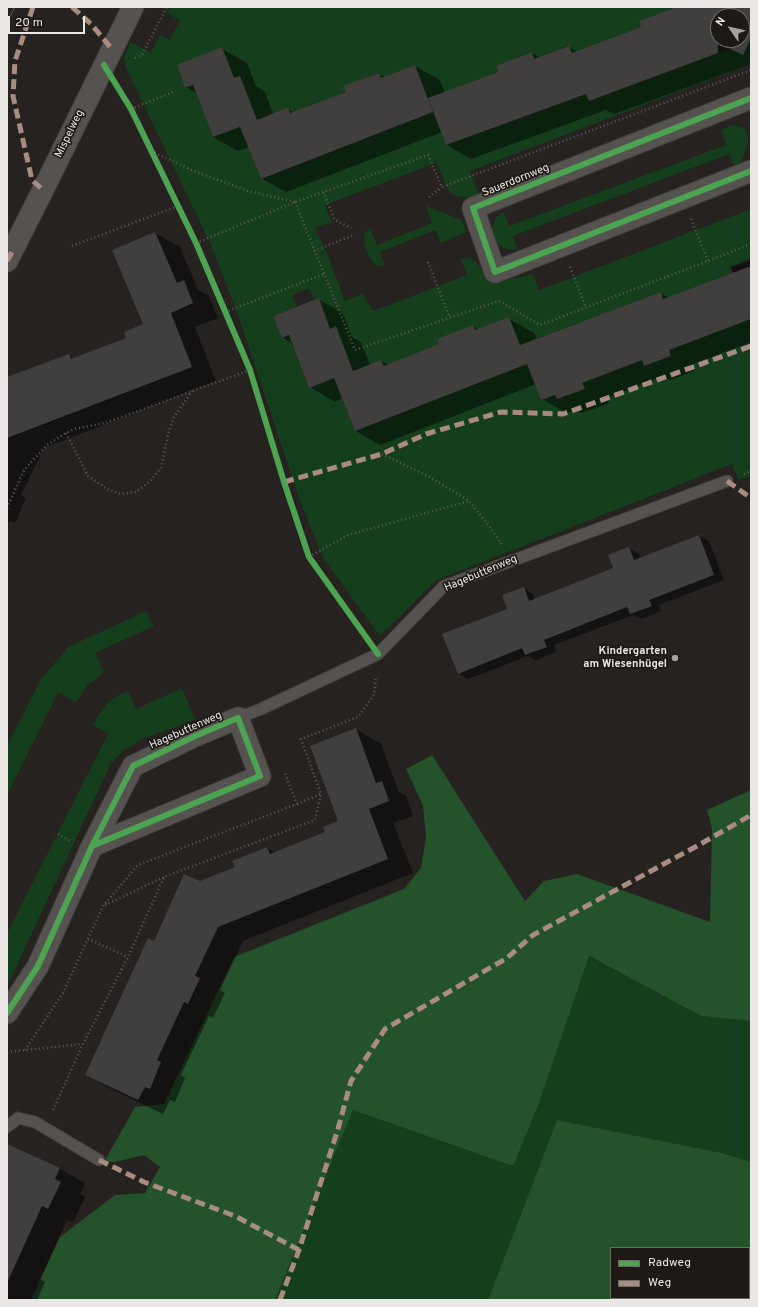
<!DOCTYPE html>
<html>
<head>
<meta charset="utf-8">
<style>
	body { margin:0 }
	#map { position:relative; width:758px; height:1307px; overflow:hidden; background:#25221f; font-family:Overpass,sans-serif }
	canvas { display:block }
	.frame { position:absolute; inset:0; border:8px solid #ebe7e4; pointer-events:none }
	.legend { position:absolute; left:610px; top:1247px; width:140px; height:52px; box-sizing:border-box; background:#1d1914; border:1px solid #6f6b67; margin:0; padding:5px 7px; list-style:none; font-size:12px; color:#ebe7e4 }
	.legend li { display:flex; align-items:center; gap:8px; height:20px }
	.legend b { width:20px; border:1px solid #6f6b67 }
	.north { position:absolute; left:710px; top:8px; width:40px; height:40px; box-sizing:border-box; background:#1d1914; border:1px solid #6f6b67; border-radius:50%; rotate:304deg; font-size:11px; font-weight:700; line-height:16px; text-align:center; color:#ebe7e4 }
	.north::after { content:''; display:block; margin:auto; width:14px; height:18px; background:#a6a29f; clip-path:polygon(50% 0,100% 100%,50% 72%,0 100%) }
	.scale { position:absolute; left:8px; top:16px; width:77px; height:18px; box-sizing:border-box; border:2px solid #ebe7e4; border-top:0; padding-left:5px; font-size:12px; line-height:14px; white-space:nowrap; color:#ebe7e4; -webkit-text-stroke:3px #1d1914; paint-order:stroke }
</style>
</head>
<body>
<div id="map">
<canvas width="758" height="1307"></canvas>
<div class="frame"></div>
<ul class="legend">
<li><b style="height:5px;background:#4ca352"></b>Radweg</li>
<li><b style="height:5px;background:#a88b81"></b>Weg</li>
</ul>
<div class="north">N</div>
<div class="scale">20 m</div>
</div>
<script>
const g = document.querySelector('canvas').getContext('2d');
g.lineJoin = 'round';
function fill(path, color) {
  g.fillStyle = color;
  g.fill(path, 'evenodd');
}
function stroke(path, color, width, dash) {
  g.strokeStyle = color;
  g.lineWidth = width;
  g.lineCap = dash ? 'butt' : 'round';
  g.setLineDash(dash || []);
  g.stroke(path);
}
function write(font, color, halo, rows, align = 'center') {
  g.font = font + ' Overpass,sans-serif';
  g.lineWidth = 3.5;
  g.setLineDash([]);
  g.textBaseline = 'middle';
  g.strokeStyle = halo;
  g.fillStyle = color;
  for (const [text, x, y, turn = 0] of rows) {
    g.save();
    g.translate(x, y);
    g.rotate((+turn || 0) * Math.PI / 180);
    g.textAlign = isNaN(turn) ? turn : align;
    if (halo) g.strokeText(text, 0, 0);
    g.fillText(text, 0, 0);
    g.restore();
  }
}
fill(new Path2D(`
	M170,7h527l-22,1 -36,13 2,6 -69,26 -4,-7 -34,13 -2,-7 -36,14 2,6 -70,26 -13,-33 -34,13 -2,-5 -35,13 2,6 -56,21 -3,-6 -30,13 -33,-38 -2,-34 -45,17 8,23 16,-6 3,8 -8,3 17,44 27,-10 21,52 172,-67 13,33 140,-51 3,7 141,-52 13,6 8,-17v26l-281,107 9,24c-34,8 -30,-8 -43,-32l-111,42 7,17 -17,6 12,25 18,48 18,-7 10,17 94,-36 -6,-16 9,-1 9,7 5,9 11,6 9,1 29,-7 6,16 212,-81v49l-21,9 2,6 -68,26 -3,-7 -53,20 -30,18 -3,-6 -55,21 -11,-27 -34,13 -2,-6 -35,14 2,5 -56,22 -3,-6 -28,11 -17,-44 -15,6 6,-12 -8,-23 -5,2 -5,-12 -17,7 5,11 -24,10 9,22 15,-6 -5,12 17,44 25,-10 21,53 172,-67 28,31 2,4 27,-10 -2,-6 60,-23 2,6 27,-10 -2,-6 82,-31v157l-12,4 -7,-16 -295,116 -57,56 -57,-78 -24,-60 -61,-183 -27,-70 -85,-177 -2,-11 6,-15 21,10 9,-17 10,5 10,-20 -13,-7z
	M733,125l9,2c3,3 6,7 6,11 1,9 -6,24 -13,29l-6,-13 -216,82 4,13c-22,7 -35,-28 -13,-37l5,14 217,-81 -5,-15z
	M426,206l36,14 4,12 -25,11 -5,-13 -56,22 5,13 -7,1c-10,-6 -14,-21 -14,-32l6,-6 7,17 55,-22z
	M146,611l8,15 -59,27 9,19 -16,13 -12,17 -18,-9 -51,102v-49l34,-67 27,-32z
	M182,688l13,32 -53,19 -20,13 -11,11 -97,209 -7,12v-51l101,-199 -15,-9c9,-17 16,-27 35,-34l8,18z
	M588,956l113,60 50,5v141l-29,-9 -165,-33 -69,180h-213l78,-190 186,-7z`), '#143e1c');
fill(new Path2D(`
	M432,755l93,146 19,-20 33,-7 133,48 2,-93 -5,-19 44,-20v231l-50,-5 -112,-60 -50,147 -26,63 -160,-56 -78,190h-244l29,-63 55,-42 30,-2 15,-26 -16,-12 -29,7h-11l31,-55 29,-3 70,-147 170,-68 17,-21 5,-31 -3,-32 -17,-36z
	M557,1120l165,33 29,9v138h-263zM611,1248h138v50h-138z`), '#23522b');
fill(new Path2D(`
	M700,7h51v57l-137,50 -8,-4 -135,49 -24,-14 -5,-13 -156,60 -25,-14 -12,-31 -11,4 -25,-14 -16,-44 -11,-6 36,-38 25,14 9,23 9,6 8,22 15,-5 7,4 52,-20 32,-19 6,3 30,-11 25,14 5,13 54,-20 33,-20 8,5 29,-11 8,5zM718,16h24v24h-24z
	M155,233l25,14 18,43 11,6 9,22 -23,9 21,54 -172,67 -23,47 5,3 -11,25 -5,-2 -3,6v-142l62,-30 6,4 53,-21 16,-13z
	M751,260v82l-58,22 3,6 -26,10 -7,-4 -56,22 2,5 -27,10 -5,-3 -10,3 -25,-14 -6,-15 -156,61 -24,-14 -13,-33 -8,4 -25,-15 -17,-43 -11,-7 36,-38 25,14 9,24 9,5 9,23 11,-4 8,4 52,-20 32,-19 6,4 30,-11 25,14 3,7 124,-47 8,5 65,-25 -3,-6z
	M699,536l10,5 15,39 -65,25 2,6 -20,8 -8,-4 -79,30 2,7 -20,8 -8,-4 -60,23 -10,-6 65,-85 10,6 2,5 79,-30 15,-21 10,6 2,4z
	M356,729l25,15 18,48 7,4 7,20 -20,7 20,50 -170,68 -23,49 5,3 -12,25 -4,-2 -28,59 4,3 -10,24 -5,-2 -7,14 -52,-25 -25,-14 69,-133 45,-60 36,-14 31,-20 8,5 51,-20 14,-11z
	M8,1145l52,24 25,14 -5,11 5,3 -12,25 -6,-2 -27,59 5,3 -8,18h-30z`), '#0007');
fill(new Path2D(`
	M677,7h74v31l-8,17 -25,-12v10l-129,48 -3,-7 -140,51 -18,-47 70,-26 -2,-6 36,-14 2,7 35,-13 3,7 69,-26 -2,-6zM718,16h24v24h-24z
	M222,47l12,31 6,-2 17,44 31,-13 2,6 56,-21 -3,-6 36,-13 2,5 34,-13 18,47 -172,67 -21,-52 -27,10 -20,-52 -8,3 -8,-23z
	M155,232l22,51 7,-3 9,23 -22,10 21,54 -185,71v-61l62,-23 2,5 55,-21 -2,-6 19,-8 -31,-74z
	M751,266v53l-82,31 2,6 -27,10 -2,-6 -60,23 3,6 -28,10 -2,-4 -14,5 -14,-36 -172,67 -21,-53 -25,10 -20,-53 -7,3 -9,-22 46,-18 11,31 6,-3 17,45 28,-11 3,6 55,-22 -2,-5 36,-14 2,5 34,-13 11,28 141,-53 2,7z
	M699,535l15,40 -65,25 3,6 -22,8 -3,-7 -83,33 3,7 -22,8 -3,-7 -64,26 -16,-40 65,-25 -5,-14 22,-8 5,14 84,-33 -5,-13 10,-4 11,-4 5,13z
	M356,728l20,55 6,-2 7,20 -20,8 19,50 -170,68 -23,49 5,2 -12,26 -4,-2 -27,58 4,2 -11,27 -5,-2 -7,13 -53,-25 63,-137 6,3 30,-67 16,7 35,-14 -3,-6 35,-14 3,7 55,-22 -2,-5 15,-6 -28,-75z
	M7,1144l53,24 -5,11 6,3 -13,27 -6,-3 -35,77z`), '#413f3e');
const service = new Path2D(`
	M238,718l23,-9 117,-55 66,-68 283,-105
	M7,1127l11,-9 17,4 64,38`);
const minor = new Path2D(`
	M751,98l-278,110 22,64 256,-101
	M7,261l36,-71 90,-183
	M7,1013l31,-47 54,-120 41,-80 62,-30 43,-18 22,58 -168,70`);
stroke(service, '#42403d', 13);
stroke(minor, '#42403d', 23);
stroke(new Path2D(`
	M135,58l7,-3 25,-48
	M131,109l42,-17
	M151,151l45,21 52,19 47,11
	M323,192l12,28 16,8
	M429,197l13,-10
	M295,202l60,148 144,-49 41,24 168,-64 43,-17
	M691,219l17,42
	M196,243l99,-41 133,-47 14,32 309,-117
	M72,246l106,-40
	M314,251l40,-16
	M428,262l22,56
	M570,267l16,41
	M225,312l99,-38
	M66,433l22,43 19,13 14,5 15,-2 13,-10 12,-14 7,-34 6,-17 18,-26
	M382,454l46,22 41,25 21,26 12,18
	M744,474l7,-3
	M7,508l17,-38 23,-25 19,-12 8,-4 31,-6 145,-53
	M309,557l39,-22 121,-34
	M297,804l24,-10
	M58,834l12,7
	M105,905l59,-28
	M88,939l40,18
	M25,1050l38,-57 40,-87 35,-41 159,-61 -13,-33
	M7,1052l75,-8
	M53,1110l30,-66 45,-87 36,-80 151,-57 6,-26 -20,-55 57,-22 16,-22 2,-19`), '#5e5c5a', 2.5, [1, 3]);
stroke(service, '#555250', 11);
stroke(minor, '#555250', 21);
stroke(new Path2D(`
	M7,22l8,-15`), '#615e5d', 1);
stroke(new Path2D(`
	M33,7l-18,54 -2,35 19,84 11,10
	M72,7l19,17 21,25
	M7,261l5,-9
	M727,481l24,17
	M284,482l98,-28 44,-20 75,-22 62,2 188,-68
	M99,1160l45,22 91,34 64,34
	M280,1300l19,-50 39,-121 13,-48 34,-52 122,-71 26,-23 164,-89 54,-31`), '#a88b81', 5, [10, 5]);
stroke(new Path2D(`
	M104,65l27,44 65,134 54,127 34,112 25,75 69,97
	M751,98l-278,110 22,64 256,-101
	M7,1013l31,-47 54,-120 41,-80 62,-30 43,-18 22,58 -168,70`), '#4ca352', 6);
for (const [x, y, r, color] of [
	[675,658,4,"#a6a29f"]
]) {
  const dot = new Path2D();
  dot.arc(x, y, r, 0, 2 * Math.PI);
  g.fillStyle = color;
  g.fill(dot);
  stroke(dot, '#1d1914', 1.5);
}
write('11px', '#ebe7e4', '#1d1914', [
	["Mispelweg",70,134,-64],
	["Sauerdornweg",516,181,-22],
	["Hagebuttenweg",481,574,-23],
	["Hagebuttenweg",186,731,-24]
]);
write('bold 11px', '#ebe7e4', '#1d1914', [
	["Kindergarten",667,652],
	["am Wiesenhügel",667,665]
], 'right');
</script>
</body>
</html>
